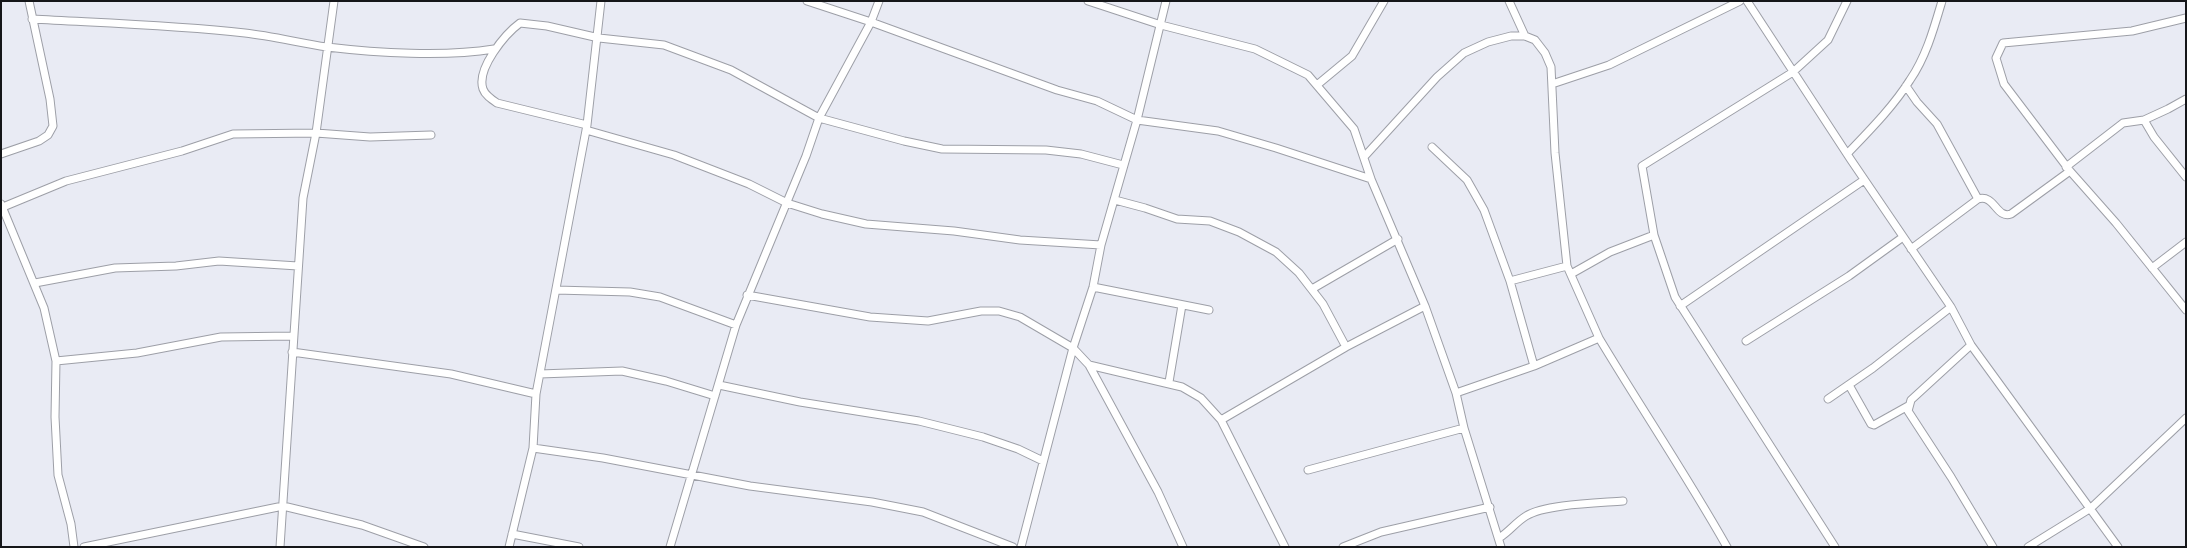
<!DOCTYPE html>
<html>
<head>
<meta charset="utf-8">
<style>
	body { margin:0 }
	#map { position:relative; width:2187px; height:548px; overflow:hidden; background:#e9ebf4; font-family:Inter,sans-serif }
	canvas { display:block }
	.frame { position:absolute; inset:0; border:2px solid #151619; pointer-events:none }
</style>
</head>
<body>
<div id="map">
<canvas width="2187" height="548"></canvas>
<div class="frame"></div>
</div>
<script>
const g = document.querySelector('canvas').getContext('2d');
g.lineJoin = 'round';
function stroke(path, color, width, dash) {
  g.strokeStyle = color;
  g.lineWidth = width;
  g.lineCap = dash ? 'butt' : 'round';
  g.setLineDash(dash || []);
  g.stroke(path);
}
const street = new Path2D(`
	M807,1l64,21 186,68 40,11 40,19 81,11 58,17 95,31 54,127 31,87 8,35 37,119
	M1088,1l73,24 94,24 53,26 46,54 17,50
	M1509,1l16,35
	M1747,1l104,159 100,147 20,38 147,202
	M2186,18l-54,13 -129,12 -7,15 8,26 66,87 46,52 70,87
	M32,19c71,4 142,6 213,14 27,3 55,10 82,14 50,6 118,10 167,2
	M1552,84l57,-19 131,-64
	M1317,85l35,-29 32,-55
	M1906,86l11,16 20,22 41,75
	M2144,120l10,17 32,40
	M587,125l-90,-22c-6,-4 -12,-8 -14,-14 -7,-20 22,-55 37,-66l27,3 52,12 65,7 67,25 88,48 85,23 38,8 104,1 35,4 42,11
	M586,130l88,25 75,29 38,19 35,11 44,10 88,7 66,9 81,5
	M1432,147l35,33 17,30 26,71 24,85
	M1,154l38,-13 9,-6 5,-9 -3,-27 -21,-98
	M1847,154c22,-23 46,-47 63,-74 16,-23 24,-52 32,-79
	M1364,157l73,-80 27,-24 24,-11 23,-6h14l10,4 10,13 6,14 4,86 12,113 32,72
	M2066,167l57,-44 21,-3 24,-11 18,-10
	M1115,200l30,8 32,11 33,2 29,11 37,20 23,21 24,31 23,43
	M1,204l43,104 12,53 -1,56 3,58 13,49 3,23
	M3,207l63,-26 116,-30 51,-17 83,-1 54,4 61,-2
	M1911,249l67,-50c17,-5 18,20 33,15l59,-43
	M2152,268l34,-26
	M1571,274l39,-22 44,-17
	M1510,281l57,-15
	M35,283l80,-15 61,-2 43,-5 79,5
	M1093,287l116,23
	M1312,289l86,-50
	M556,290l74,2 30,5 76,28
	M747,295l123,22 58,4 53,-10h18l21,6 53,31 16,17 69,127 25,55
	M1680,306l184,-126
	M1746,341l103,-65 54,-39
	M1971,345l-60,55 -3,11 43,66 42,70
	M292,352l159,22 85,20
	M56,361l81,-8 84,-16 72,-1
	M1089,365l93,22 19,11 20,22 125,-73 79,-41
	M540,374l82,-3 44,10 49,15
	M1169,382l13,-77
	M719,385l81,17 119,19 64,16 35,12 25,12
	M1849,385l22,39 3,1 34,-19
	M1456,393l78,-27 65,-28c42,70 88,138 128,209
	M1828,399l45,-31 78,-61
	M1221,420l64,127
	M533,448l70,10 147,28 122,16 51,10 90,35
	M1308,470l156,-42
	M512,534l67,13
	M1499,538c10,-6 17,-16 27,-22 19,-12 73,-13 97,-15
	M84,547l199,-41 79,19 62,22
	M280,547l23,-349 13,-65 18,-132
	M509,547l24,-99 3,-54 51,-269 14,-124
	M670,547l66,-222 70,-169 13,-38 52,-96 8,-21
	M1021,547l52,-199 20,-61 8,-42 36,-125 29,-119
	M1343,547l38,-15 109,-25
	M1835,547l-160,-250 -21,-62 -12,-69 151,-94 35,-32 19,-39
	M2028,547l63,-39 95,-90`);
stroke(street, '#9d9fa7', 9);
stroke(street, '#fff', 7);
</script>
</body>
</html>
